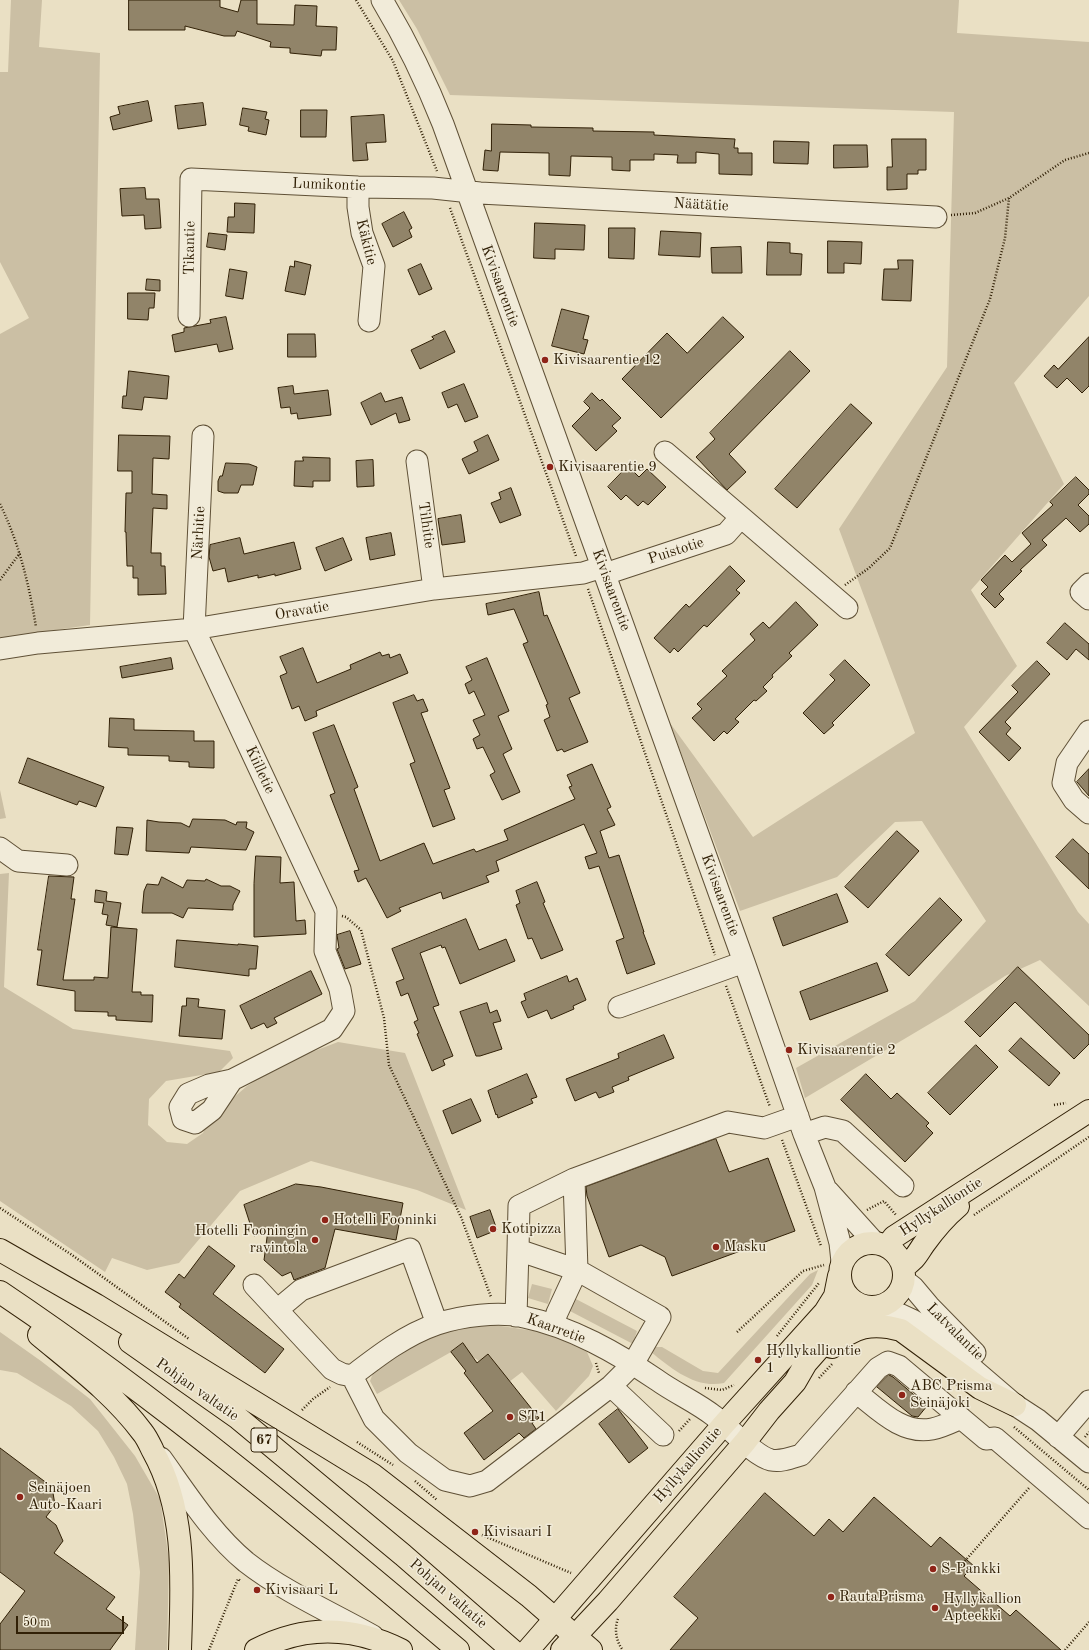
<!DOCTYPE html>
<html>
<head>
<meta charset="utf-8">
<style>
	body { margin:0 }
	#map { position:relative; width:1089px; height:1650px; overflow:hidden; background:#eae0c4; font-family:"Old Standard TT",serif }
	canvas { display:block }
	.scale { position:absolute; left:16px; top:1616px; width:108px; height:18px; box-sizing:border-box; border:2px solid #312006; border-top:0; padding-left:5px; font-size:12px; line-height:14px; white-space:nowrap; color:#312006; -webkit-text-stroke:3px #f1ebd9; paint-order:stroke }
</style>
</head>
<body>
<div id="map">
<canvas width="1089" height="1650"></canvas>
<div class="scale">50 m</div>
</div>
<script>
const g = document.querySelector('canvas').getContext('2d');
g.lineJoin = 'round';
function fill(path, color) {
  g.fillStyle = color;
  g.fill(path, 'evenodd');
}
function stroke(path, color, width, dash) {
  g.strokeStyle = color;
  g.lineWidth = width;
  g.lineCap = dash ? 'butt' : 'round';
  g.setLineDash(dash || []);
  g.stroke(path);
}
function write(font, color, halo, rows, align = 'center') {
  g.font = font + ' "Old Standard TT",serif';
  g.lineWidth = 3;
  g.setLineDash([]);
  g.textBaseline = 'middle';
  g.strokeStyle = halo;
  g.fillStyle = color;
  for (const [text, x, y, turn = 0] of rows) {
    g.save();
    g.translate(x, y);
    g.rotate((+turn || 0) * Math.PI / 180);
    g.textAlign = isNaN(turn) ? turn : align;
    if (halo) g.strokeText(text, 0, 0);
    g.fillText(text, 0, 0);
    g.restore();
  }
}
fill(new Path2D(`
	M11,0h31l-3,47 61,6 -10,572 -90,13v-304l29,-16 -29,-56v-190h8z
	M399,0h560l-2,33 132,9v254l-75,87 50,101 -93,106 46,76 -53,61 114,185 11,12v82l-49,-46 -35,16 -57,37 -143,85 -9,-30 119,-67 71,-80 -64,-100 -27,1 -58,55 -97,34 -70,-188 83,114 162,-104 -76,-204 108,-162 7,-255 -504,-17 -33,-66z
	M0,790l6,28 -6,1z
	M9,873l-5,114 69,42 157,22 3,7 -14,14 -53,9 -17,18 -1,26 19,17 20,2 16,-11 6,-14 38,-33 36,-23 55,-21 67,11 61,157 -49,-20 -106,-29 -71,30 -61,72 -32,7 -35,-12 -7,14 -105,-71v-327z
	M818,1270l-6,15 -88,98c-28,6 -52,-14 -73,-31l4,-5h7l41,24 15,2 92,-99z
	M532,1284l20,5 -4,15 -20,-6z
	M574,1298l63,33 -4,13 -65,-34z
	M481,1323l67,10 39,19 6,14 -4,10 -33,35 -34,-39 -13,10 -20,-28 -10,7 -7,-5 -21,-4 -74,42 -7,-13 5,-13 43,-30z
	M0,1332l41,29 49,38 45,57 25,43 9,61 -2,90h-32l5,-78 -7,-58 -6,-30 -13,-27 -16,-26 -27,-25 -54,-33 -17,-3z`), '#cbbfa4');
const building = new Path2D(`
	M129,0h91v7l18,5 3,-12h16v24l37,1 1,-20 22,1 -1,20 21,1 -1,23h-14l-1,6 -31,-3v-5l-20,-1 1,-5 -34,-11 -2,5h-11l-39,-10v4h-56z
	M148,101l4,20 -39,9 -3,-13 10,-3 -2,-7z
	M203,103l3,22 -28,4 -3,-23z
	M243,108l24,4 -2,7 4,1 -3,15 -18,-4 1,-4 -9,-2z
	M301,110h26l-1,27h-25z
	M384,115l2,27 -20,1 2,17 -15,1 -2,-44z
	M492,124l39,1v2l62,1v3l61,1v3l81,4 -1,9h4v5h14v22l-33,-1v-20l-23,-2v11h-19l1,-8 -24,-1v6h-24v11l-18,-1v-13l-41,-1 -1,20 -21,-1v-22l-49,-1 -2,19 -15,-1 2,-20 6,1z
	M892,139h34v31h-8v4h-11v15l-20,1v-23h5z
	M774,141l35,1 -1,22 -34,-1z
	M834,145h33l1,22 -34,1z
	M145,188l1,11h13l2,29 -16,1 -1,-14 -22,1 -2,-27z
	M235,203l20,1 -1,29 -27,-1 1,-15h6z
	M404,212l8,16 -3,2 3,7 -19,10 -11,-23z
	M535,223l50,2 -1,25 -29,-1v10l-21,-1z
	M609,228h26l-1,31 -25,-1z
	M661,231l40,2 -1,24 -41,-2z
	M209,233l18,2 -2,15 -18,-3z
	M828,241l34,1 -1,22 -17,-1v10h-16z
	M768,242l22,1v10l12,1 -1,21h-34z
	M741,247l1,26h-30l-1,-25z
	M898,260h15l-2,41 -29,-1 2,-31h14z
	M295,261l16,4 -6,30 -20,-4 5,-25 4,1z
	M421,264l11,25 -13,6 -11,-25z
	M230,269l17,3 -4,27 -17,-3z
	M147,279l13,1v11l-14,-1z
	M128,293h27l-1,15h-5l-1,12 -20,-1z
	M562,309l27,7 -6,23 5,1 -4,14 -32,-8z
	M226,317l7,32 -14,3 -2,-8 -42,8 -3,-17 12,-3v-4l27,-5 -1,-3z
	M723,317l21,20 -83,81 -39,-39 45,-46 20,20z
	M445,331l10,21 -35,17 -9,-19 23,-11 -2,-2z
	M288,334h27l1,23h-28z
	M1089,337v49l-7,7 -15,-15 -10,10 -13,-12 10,-11 4,4z
	M790,351l20,20 -81,83 17,18 -19,18 -31,-33 19,-18 -5,-6z
	M129,371l40,5 -2,23 -23,-2 -2,13 -20,-2 1,-12h3z
	M464,384l14,33 -13,5 -8,-18 -9,4 -6,-15z
	M293,386l1,8 34,-4 3,25 -33,4 -1,-6 -6,1 -1,-7 -9,1 -3,-20z
	M381,393l4,9 17,-5 8,23 -11,3 -3,-10 -25,12 -10,-22z
	M592,393l8,8 2,-2 19,19 -9,8 5,5 -21,20 -24,-25 18,-18 -6,-6z
	M851,404l21,19 -75,85 -22,-19z
	M119,435l51,1 -1,23 -16,-1 -1,36 15,1v14l-14,-1 -2,45h10v13h4l1,28 -28,1v-17h-5v-12h-6l-1,-34h-1l1,-39h6v-22h-14z
	M488,435l11,25 -30,14 -7,-15 16,-8 -4,-9z
	M303,457l27,1v23h-17v6l-19,-1 1,-25h8z
	M373,460l1,26 -17,1 -1,-26z
	M226,463l23,1 8,3 -4,18h-12l-3,8h-14l-6,-2v-10l2,-5h2z
	M628,466l11,11 8,-8 19,18 -18,18 -5,-4 -5,5 -12,-11 -5,5 -13,-13z
	M1076,477l13,13v4l-11,11 11,11v8l-9,8 -14,-14 -24,22 5,5 -27,25 2,1 -23,23 5,5 -9,9 -14,-14 7,-7 -7,-7 24,-25 7,7 19,-18 -9,-11 31,-28 -3,-3z
	M511,488l10,27 -21,8 -9,-20 10,-4 -2,-6z
	M461,515l4,27 -23,3 -4,-26z
	M391,533l4,22 -25,5 -4,-22z
	M240,538l4,16 50,-12 7,27 -26,7v-2l-17,4v-3l-30,7 -3,-14 -12,3 -4,-14 1,-12z
	M343,538l9,22 -27,11 -9,-23z
	M730,566l15,15 -9,9 4,3 -33,34 -3,-2 -26,27 -4,-4 -4,5 -16,-15 32,-34 3,3z
	M539,592l5,24 3,-1 33,78 -11,5 19,44 -24,10 -2,-3 -5,2 -13,-31 6,-3 -4,-12 2,-1 -25,-60 5,-2 -14,-33 -26,6 -2,-11z
	M796,602l22,23 -29,28 3,3 -20,19 1,2 -10,10 4,4 -11,10 -2,-1 -19,19 4,3 -12,12 -3,-3 -10,10 -22,-23 10,-9 -5,-5 30,-28 -5,-5 33,-31 -5,-6 13,-12 6,6z
	M1065,623l24,21v16l-13,-11 -9,11 -20,-17z
	M303,648l14,35 34,-14 -1,-4 30,-13 2,4 7,-2 1,4 10,-4 8,19 -92,38 1,5 -12,5 -6,-15 -7,3 -12,-33 7,-3 -7,-16z
	M171,658l2,11 -51,9 -2,-11z
	M487,658l22,53 -11,5 14,33 -9,5 17,38 -18,8 -12,-25 5,-3 -12,-25 -6,2 -4,-10 7,-4 -7,-15 12,-5 -11,-24 -5,3 -4,-10 7,-4 -6,-13z
	M845,660l25,25 -38,38 2,2 -10,9 -21,-21 32,-33 -5,-5z
	M1037,661l13,13 -45,48 6,6 -5,6 15,14 -12,13 -30,-29 39,-40 -6,-6z
	M414,695l3,6 6,-2 5,12 -7,2 29,75 -6,2 11,29 -22,8 -23,-63 5,-2 -22,-59z
	M110,718l24,1v11l60,1v10h20v27l-25,-1v-5l-20,-1v-5l-41,-1v-7l-19,-1z
	M334,725l24,62 -4,2 26,72 44,-18 9,21 41,-15 2,3 32,-12 -4,-10 71,-31 -6,-12 3,-1 -5,-11 25,-11 19,43 -4,2 8,16 -15,6 9,27 10,-3 25,77h-1l12,32 -28,10 -11,-33 8,-3 -25,-72 -10,3 -4,-12 12,-4 -13,-29 -88,37 3,10 -13,5 3,6 -46,17 -2,-7 -42,16 2,3 -14,7 -21,-40 -8,4 -4,-11 5,-1 -29,-75 5,-2 -22,-60z
	M28,758l76,29 -8,20 -17,-6 -2,4 -58,-22z
	M1089,769v27l-12,-14z
	M193,819l32,1 11,5 1,-3h10l-1,6 8,4 -8,18 -55,-3 -2,6 -43,-2 1,-31 12,2 22,1 8,4z
	M117,827l16,1 -5,27 -13,-1z
	M897,831l22,20 -51,57 -23,-21z
	M1073,839l16,15v35l-33,-32z
	M256,856l25,1 -1,26 14,-1 2,39 9,-1 1,14 -52,3v-53z
	M49,876l25,1 -3,22h4l-12,81h31v-3l14,1 3,-51 26,2 -5,63h9v3h12l-1,27 -36,-2v-4h-8v-4l-33,-1v-20l-38,-6 5,-35h-4z
	M162,877l21,11 4,-8 18,1 1,-2 15,7h9l10,5 -7,14v5l-45,-2 -5,10 -11,-5h-30l2,-22 3,-7 11,1z
	M537,882l8,20 -2,1 20,47 -22,9 -9,-21 -4,1 -12,-34 4,-2 -4,-12z
	M96,890l11,2 -1,9 15,2 -4,24 -11,-2 2,-10 -6,-1 2,-11 -9,-1z
	M837,894l11,28 -65,24 -10,-28z
	M940,898l22,22 -53,56 -23,-21z
	M466,919l13,31 27,-11 9,22 -55,23 -15,-37 -3,1 -1,-3 -21,8 19,52 -6,2 20,49 -10,4 2,5 -13,6 -15,-37 2,-1 -5,-11 4,-2 -10,-27 -7,3 -5,-14 8,-3 -12,-30z
	M350,931l11,33 -16,5 -8,-20 2,-1 -2,-13z
	M177,940l61,5v-1l20,2 -2,23h-7v7l-74,-9z
	M877,963l11,28 -78,29 -10,-28z
	M1018,967l71,68v9l-15,15 -59,-57 -35,35 -15,-15z
	M311,971l11,23 -48,24 3,5 -10,5 -3,-5 -13,6 -11,-23z
	M567,976l2,6 8,-4 9,22 -13,6 1,3 -23,10 -4,-9 -19,8 -7,-16 5,-2 -2,-6z
	M187,998l12,1 -1,8 27,3 -3,29 -43,-3 3,-30h4z
	M487,1003l3,10 7,-3 4,11 -8,2 9,26 -22,7h-4l-16,-44z
	M664,1035l10,23 -46,19 1,3 -17,7 2,5 -15,6 -3,-6 -21,9 -9,-22 53,-21 -1,-4z
	M1021,1038l39,35 -11,13 -40,-35z
	M976,1045l22,22 -48,48 -22,-22z
	M527,1074l10,23 -6,2 2,4 -35,15 -1,-4 -1,1 -8,-24z
	M866,1074l25,25 6,-6 32,30 -3,3 7,7 -28,29 -64,-62z
	M471,1099l10,22 -29,13 -9,-23z
	M716,1139l13,33 39,-14 27,73 -123,45 -7,-19 -24,-12 -32,12 -22,-61 -1,-9z
	M296,1184l25,3 82,16 -7,37 -61,-11 -10,39 -31,12 -3,-8 -9,4 -18,-16 4,-30 -14,6 -10,-31z
	M490,1210l7,20 -20,8 -7,-21z
	M209,1246l26,20 -22,28 71,55 -19,24 -86,-66 2,-3 -16,-12 14,-18 5,4z
	M463,1343l14,20 11,-9 51,64 -7,5 4,6 -12,9 -5,-5 -35,27 -20,-27 29,-22 -29,-38 2,-2 -15,-19z
	M889,1375l4,2 34,29 -9,11 -6,-1 -35,-29z
	M618,1409l30,39 -19,15 -30,-39z
	M0,1448l52,39 3,18 -9,12 10,8 7,16 -9,12 61,44 -9,12 22,16 -18,25h-110v-26l25,-33 -25,-19z
	M765,1493l49,43 15,-17 14,13 31,-35 57,50 9,-10 34,29 -10,10 46,40 6,-6 45,40h-391l28,-32 -24,-21z`);
fill(building, '#918469');
stroke(building, '#312006', 1);
const minor = new Path2D(`
	M382,0c24,40 44,81 61,124l301,838 60,172 21,53 15,56 2,19
	M358,187v20l4,26 12,33 -5,55
	M189,316l2,-137 167,8 75,1 47,5 456,24
	M203,436l-9,193 132,282 -1,40 15,38 4,22 -12,18 -100,51 -20,30 -17,13 -12,-4 -3,-12 8,-13 21,-9 23,-5
	M665,452l76,65
	M417,461l17,128
	M605,574l121,-40 15,-17 106,91
	M1089,584l-8,8 8,7
	M0,649l38,-6 156,-14 240,-40 149,-16 19,-6
	M1089,731l-22,32 -4,20 11,17 15,13
	M0,848l18,13 49,4
	M619,1007l125,-45
	M804,1134l21,-7 18,4 60,55
	M828,1191l46,51
	M518,1250l1,-44 55,-27
	M904,1280l9,7 16,19 46,47
	M254,1285l78,84 10,5 10,2
	M876,1307c18,4 33,10 48,20l91,78 23,15 51,42
	M277,1310l24,-20 109,-41 27,75
	M553,1325l4,-12 20,-43 -3,-91 154,-57 36,6 34,-12
	M352,1376c26,-20 53,-41 85,-52 24,-8 62,-13 87,-7 48,10 93,36 133,63 18,13 39,22 57,36 15,11 40,40 57,44 10,2 20,-2 30,-5l77,-87 10,-6 11,4 87,73 9,-1 94,80
	M352,1376l22,43 34,34 37,27 25,6 17,-5 124,-95 22,-22 27,-47 -83,-47 -59,-20 -2,66
	M611,1386l52,49
	M856,1392c22,17 46,43 76,37 10,-2 20,-7 29,-11
	M1058,1437l31,-36
	M161,1458c26,36 51,76 85,104 37,29 86,51 127,74`);
const major = new Path2D(`
	M840 1275a32 32 0 1 1 64 0a32 32 0 1 1-64 0Z
	M887,1246l7,-9 195,-126
	M903,1267c12,-7 14,-13 21,-23 10,-14 21,-27 34,-38
	M832,1347c20,-21 41,-25 69,-17l79,58 35,17
	M528,1650l196,-226 101,-112 10,-16 4,-20
	M562,1650l46,-49 137,-159 24,-31 26,-29 11,-19 45,-51 12,-6`);
const highway = new Path2D(`
	M0,1250l96,55 277,170 156,121 62,54
	M0,1292c161,108 310,233 458,358
	M39,1335c36,30 75,59 104,98 4,5 7,12 10,18 34,61 29,131 27,199
	M130,1342l108,76 165,137 109,95
	M256,1650c48,-25 97,-24 145,0`);
stroke(minor, '#5f5036', 23);
stroke(major, '#312006', 24);
stroke(highway, '#312006', 24);
stroke(new Path2D(`
	M356,0l37,61 44,110
	M450,208l126,348
	M951,215l24,-2 34,-15 56,-38 24,-7
	M0,504c19,39 29,80 36,123
	M0,580l20,-27
	M845,585l24,-17 21,-20 100,-249 15,-61 4,-40
	M588,589l127,366
	M342,916l4,1 15,13 23,88 5,47 72,152 30,80
	M726,986l44,121
	M1054,1105l12,-2
	M782,1140l39,106
	M0,1208l72,47 117,84
	M867,1210l17,-9 12,14
	M974,1215l115,-78
	M737,1332l66,-61 21,-6
	M777,1336l42,-53
	M596,1363l3,10
	M819,1378l13,-14
	M705,1388l17,2 12,-5
	M302,1410l11,-11 17,-12
	M1014,1427l75,63
	M679,1431l11,-12
	M1085,1437l4,-5
	M357,1442l36,23
	M415,1481l22,19
	M482,1535l89,38
	M957,1570l72,-82
	M618,1619c-4,9 -2,23 5,31
	M209,1650l29,-71 3,2
	M1065,1650l24,-28`), '#312006', 2.5, [1, 2]);
stroke(minor, '#f1ebd9', 21);
stroke(major, '#eae0c4', 22);
stroke(highway, '#eae0c4', 22);
for (const [x, y, r, color] of [
	[545,360,4,"#8f2418"],
	[550,467,4,"#8f2418"],
	[789,1050,4,"#8f2418"],
	[325,1220,4,"#8f2418"],
	[493,1229,4,"#8f2418"],
	[315,1240,4,"#8f2418"],
	[716,1247,4,"#8f2418"],
	[758,1360,4,"#8f2418"],
	[902,1395,4,"#8f2418"],
	[510,1417,4,"#8f2418"],
	[20,1497,4,"#8f2418"],
	[475,1532,4,"#8f2418"],
	[933,1569,4,"#8f2418"],
	[257,1590,4,"#8f2418"],
	[831,1597,4,"#8f2418"],
	[935,1608,4,"#8f2418"]
]) {
  const dot = new Path2D();
  dot.arc(x, y, r, 0, 2 * Math.PI);
  g.fillStyle = color;
  g.fill(dot);
  stroke(dot, '#f1ebd9', 1.5);
}
for (const [x, y, w] of [
	[264,1440,26]
]) {
  const box = new Path2D();
  box.roundRect(x - w / 2, y - 12, w, 24, 3);
  g.fillStyle = '#f1ebd9';
  g.fill(box);
  stroke(box, '#312006', 1);
}
write('bold 14px', '#312006', null, [
	["67",264,1440]
]);
write('15px', '#312006', '#f1ebd9', [
	["Lumikontie",329,185,2],
	["Näätätie",701,205,3],
	["Käkitie",366,242,76],
	["Tikantie",190,248,-89],
	["Kivisaarentie",500,286,70],
	["Tilhitie",426,525,82],
	["Närhitie",199,533,-87],
	["Puistotie",676,551,-18],
	["Kivisaarentie",611,590,70],
	["Oravatie",302,611,-10],
	["Kiilletie",260,770,65],
	["Kivisaarentie",720,895,70],
	["Hyllykalliontie",941,1207,-33],
	["Kaarretie",556,1329,20],
	["Latvalantie",955,1332,45],
	["Pohjan valtatie",197,1390,35],
	["Hyllykalliontie",688,1465,-49],
	["Pohjan valtatie",448,1594,41]
]);
write('15px', '#312006', '#f1ebd9', [
	["Kivisaarentie 12",553,360],
	["Kivisaarentie 9",558,467],
	["Kivisaarentie 2",797,1050],
	["Hotelli Fooninki",333,1220],
	["Kotipizza",501,1229],
	["Hotelli Fooningin",307,1231,"right"],
	["ravintola",307,1248,"right"],
	["Masku",724,1247],
	["Hyllykalliontie",766,1351],
	["1",766,1368],
	["ABC Prisma",910,1386],
	["Seinäjoki",910,1403],
	["ST1",518,1417],
	["Seinäjoen",28,1488],
	["Auto-Kaari",28,1505],
	["Kivisaari I",483,1532],
	["S-Pankki",941,1569],
	["Kivisaari L",265,1590],
	["RautaPrisma",839,1597],
	["Hyllykallion",943,1599],
	["Apteekki",943,1616]
], 'left');
</script>
</body>
</html>
